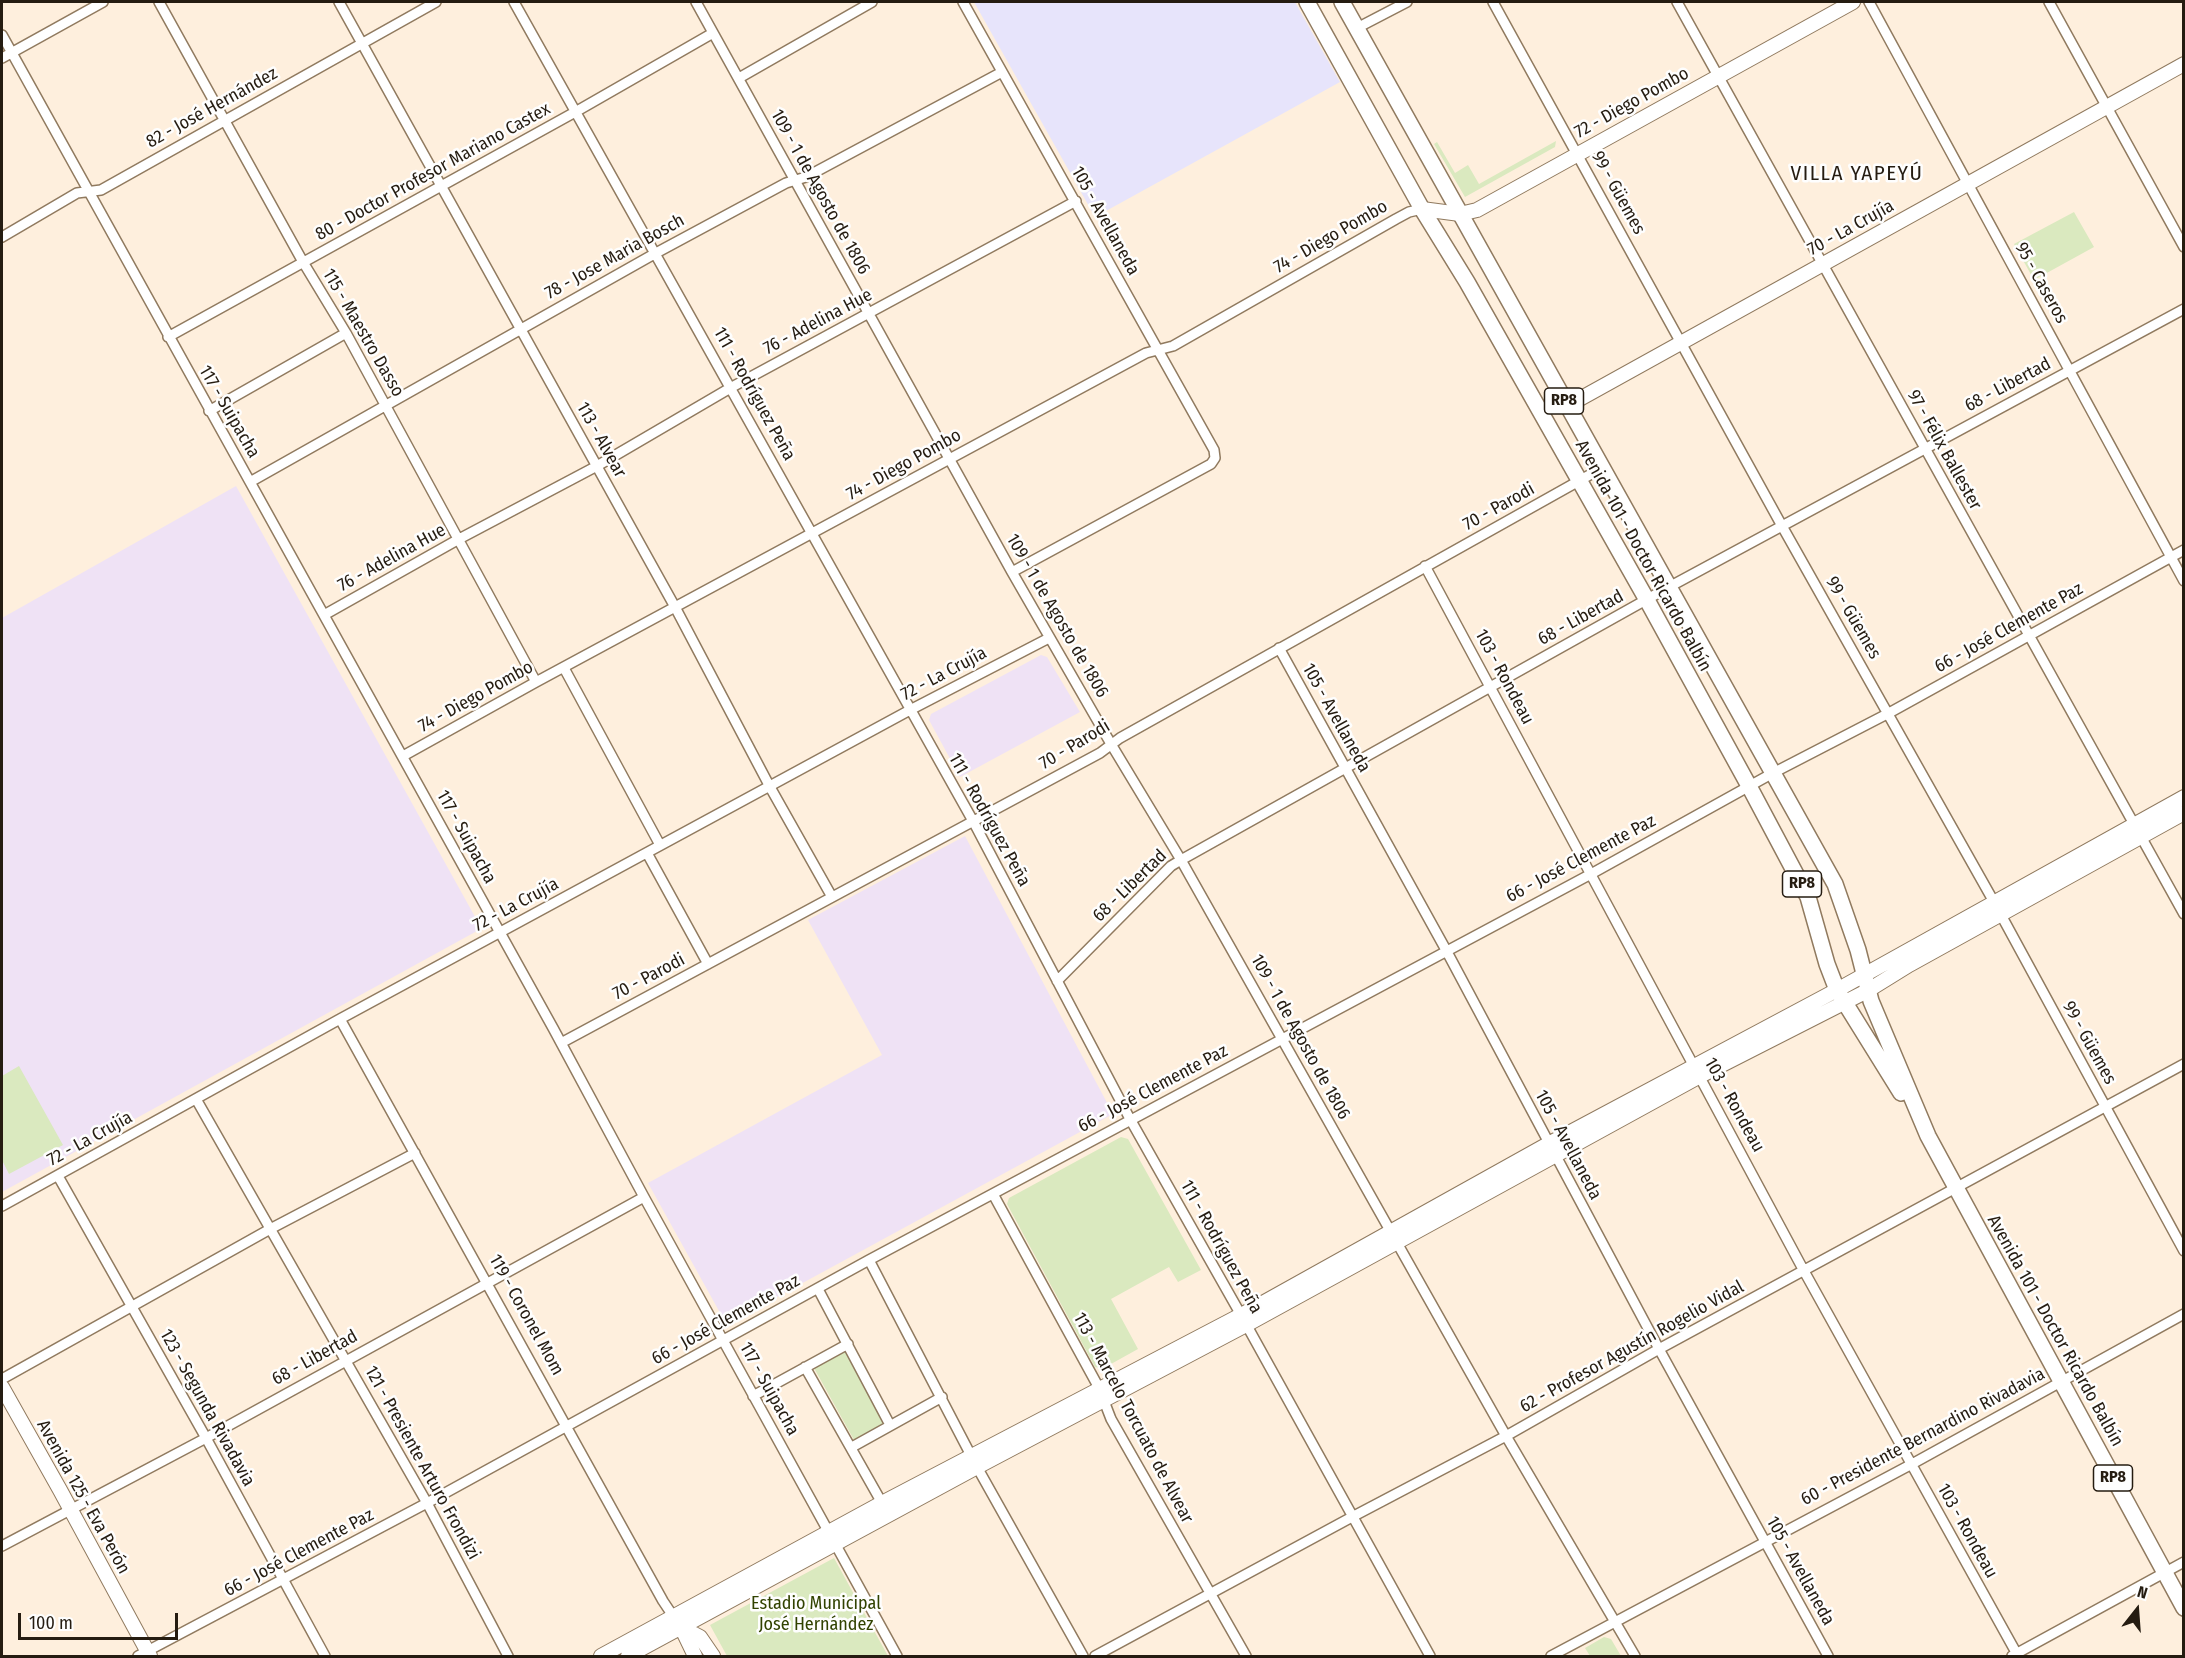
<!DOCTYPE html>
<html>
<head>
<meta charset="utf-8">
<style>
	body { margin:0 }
	#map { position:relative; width:2185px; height:1658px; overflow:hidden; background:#feefdd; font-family:"Fira Sans Condensed",sans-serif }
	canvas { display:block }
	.frame { position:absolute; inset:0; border:3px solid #251c11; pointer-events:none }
	.north { position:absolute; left:2107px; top:1580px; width:60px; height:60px; -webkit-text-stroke:4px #fefefe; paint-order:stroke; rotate:17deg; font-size:16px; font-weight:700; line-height:24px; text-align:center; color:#251c11 }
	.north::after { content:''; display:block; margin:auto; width:21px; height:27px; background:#251c11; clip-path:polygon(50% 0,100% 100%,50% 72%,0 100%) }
	.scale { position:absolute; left:18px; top:1613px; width:160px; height:27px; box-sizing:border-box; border:3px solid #251c11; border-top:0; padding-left:8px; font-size:18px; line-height:21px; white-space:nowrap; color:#251c11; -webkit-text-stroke:4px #fefefe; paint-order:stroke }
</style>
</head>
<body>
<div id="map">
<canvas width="2185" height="1658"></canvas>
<div class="frame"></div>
<div class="north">N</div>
<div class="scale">100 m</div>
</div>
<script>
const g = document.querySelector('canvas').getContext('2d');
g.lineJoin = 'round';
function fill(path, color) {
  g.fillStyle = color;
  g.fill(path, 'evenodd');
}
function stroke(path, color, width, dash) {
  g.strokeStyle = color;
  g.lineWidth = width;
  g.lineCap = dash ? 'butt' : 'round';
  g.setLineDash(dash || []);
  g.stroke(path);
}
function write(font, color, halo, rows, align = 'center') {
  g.font = font + ' "Fira Sans Condensed",sans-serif';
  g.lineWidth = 5;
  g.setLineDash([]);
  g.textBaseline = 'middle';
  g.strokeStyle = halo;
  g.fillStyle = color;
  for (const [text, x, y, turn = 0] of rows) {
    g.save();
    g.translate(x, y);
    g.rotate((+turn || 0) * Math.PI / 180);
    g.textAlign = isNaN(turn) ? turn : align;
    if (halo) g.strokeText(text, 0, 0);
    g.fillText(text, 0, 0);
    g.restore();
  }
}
fill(new Path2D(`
	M236,486l243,438 -2,7 -475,261v-574z
	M1041,655l6,2 33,55 -120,65 -31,-57 2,-6z
	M965,836l148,278 -382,208 -7,-2 -76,-137 234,-128 -74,-135z`), '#efe2f5');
fill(new Path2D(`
	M974,2h321l45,80 -245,135z`), '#e7e4fb');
fill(new Path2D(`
	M1556,141l-1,6 -90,50 -31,-53 3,-2 18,31 13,-8 11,19z
	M2074,212l20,35 -60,33 -20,-36z
	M19,1066l44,79 -54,29 -7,-14v-84z
	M1121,1137l7,2 73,131 -23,12 -9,-15 -58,32 27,50 -36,20 -7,-2 -88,-163 2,-6z
	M845,1351l40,73 -31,16 -40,-72z
	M834,1558l54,98h-161l-17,-31z
	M1604,1637l7,2 10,17h-31l-5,-8z`), '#dae9bf');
const street = new Path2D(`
	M159,2l144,260 43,71 190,349
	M339,2l336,605 95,180 62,110
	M514,2l459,819 157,298 111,196 189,341
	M696,2l316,570 99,172 70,116 325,576 129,220
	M963,2l251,448 1,8 -4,6 -199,108
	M1493,2l289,524 212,376 190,349
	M1677,2l507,912
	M1869,2l315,579
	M2049,2l135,245
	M1357,28l50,-26
	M2,35l551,993 91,169 253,459
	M2,58l101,-56
	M739,78l133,-76
	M2,237l75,-44 24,-3 335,-188
	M168,337l409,-226 136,-78
	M209,411l137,-78
	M250,482l406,-229 130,-70 20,-6 196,-105
	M1425,566l379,705 214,385
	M324,615l135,-76 138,-73 135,-79 344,-186
	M1279,648l167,302 213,399 169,307
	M564,668l96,177
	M403,756l133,-74 610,-329 27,-7 223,-127 13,-7 13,-3
	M647,853l61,111
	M1057,981l114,-115 10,-6 488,-273 515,-278
	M340,1019l323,582 12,18
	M561,1043l539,-290 20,-15 482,-270
	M196,1099l231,404 81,153
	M58,1176l148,262 119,218
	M993,1194l106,194 12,31 135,237
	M2,1206l338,-187 570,-309 139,-72
	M869,1260l108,207 106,189
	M818,1289l72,136
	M805,1367l77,136
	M2,1379l270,-151 143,-75
	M753,1396l95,-52
	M852,1447l90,-50
	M2,1546l204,-108 438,-241
	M138,1656l289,-153 442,-243 722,-386 182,-101 116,-60 295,-163
	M1095,1656l257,-139 154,-81 153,-87 525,-285
	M1551,1656l361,-192 272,-150
	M2012,1656l172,-94`);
const secondary = new Path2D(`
	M1422,209l38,5 17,-4 376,-208
	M1567,406l617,-342
	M2,1387l58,103 90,166
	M681,1627l19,10 13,19
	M681,1627l14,29
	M601,1656l281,-153 359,-188 307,-171 289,-154 347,-193
	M628,1656l349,-189 269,-142 454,-249 167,-85 42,-26 275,-152`);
const primary = new Path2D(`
	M1307,2l115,207 45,73 180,318 102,186 59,111 19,67 10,26 64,103
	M1342,2l493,882 23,66 13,51 57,135 256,472`);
stroke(street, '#907a5f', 12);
stroke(secondary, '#907a5f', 16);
stroke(primary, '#907a5f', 18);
stroke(street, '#fff', 9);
stroke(secondary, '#fff', 14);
stroke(primary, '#fff', 15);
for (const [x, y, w] of [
	[1564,401,39],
	[1802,884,39],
	[2113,1478,39]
]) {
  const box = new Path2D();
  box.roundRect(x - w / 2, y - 13, w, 26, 4.5);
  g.fillStyle = '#fefefe';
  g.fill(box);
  stroke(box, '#251c11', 1.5);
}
write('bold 16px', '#251c11', null, [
	["RP8",1564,401],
	["RP8",1802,884],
	["RP8",2113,1478]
]);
write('18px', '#251c11', '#fefefe', [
	["72 - Diego Pombo",1632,103,-29],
	["82 - José Hernández",212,108,-29],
	["80 - Doctor Profesor Mariano Castex",433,172,-29],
	["109 - 1 de Agosto de 1806",820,192,61],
	["99 - Güemes",1618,193,61],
	["105 - Avellaneda",1105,221,61],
	["70 - La Crujía",1851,228,-29],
	["74 - Diego Pombo",1331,237,-30],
	["78 - Jose Maria Bosch",615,257,-29],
	["95 - Caseros",2041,283,61],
	["76 - Adelina Hue",818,322,-28],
	["115 - Maestro Dasso",363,333,60],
	["68 - Libertad",2008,385,-28],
	["111 - Rodríguez Peña",754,394,61],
	["117 - Suipacha",229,412,60],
	["113 - Alvear",601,440,61],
	["97 - Félix Ballester",1944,450,61],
	["74 - Diego Pombo",904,465,-29],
	["70 - Parodi",1499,507,-29],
	["Avenida 101 - Doctor Ricardo Balbín",1643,556,61],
	["76 - Adelina Hue",392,558,-29],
	["109 - 1 de Agosto de 1806",1057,616,60],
	["68 - Libertad",1581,618,-29],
	["99 - Güemes",1853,618,60],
	["66 - José Clemente Paz",2009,628,-29],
	["72 - La Crujía",944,674,-28],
	["103 - Rondeau",1504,677,62],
	["74 - Diego Pombo",476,697,-29],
	["105 - Avellaneda",1336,718,61],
	["70 - Parodi",1075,745,-31],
	["111 - Rodríguez Peña",989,820,61],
	["117 - Suipacha",466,837,61],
	["66 - José Clemente Paz",1581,859,-28],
	["68 - Libertad",1130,886,-44],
	["72 - La Crujía",516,905,-28],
	["70 - Parodi",649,977,-28],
	["109 - 1 de Agosto de 1806",1300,1037,61],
	["99 - Güemes",2089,1043,61],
	["66 - José Clemente Paz",1153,1089,-28],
	["103 - Rondeau",1734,1105,61],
	["72 - La Crujía",90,1139,-29],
	["105 - Avellaneda",1568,1145,62],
	["111 - Rodríguez Peña",1221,1247,61],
	["119 - Coronel Mom",526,1315,61],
	["66 - José Clemente Paz",726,1320,-29],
	["Avenida 101 - Doctor Ricardo Balbín",2055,1331,61],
	["62 - Profesor Agustín Rogelio Vidal",1632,1347,-29],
	["68 - Libertad",315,1358,-29],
	["117 - Suipacha",769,1389,61],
	["123 - Segunda Rivadavia",207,1408,61],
	["113 - Marcelo Torcuato de Alvear",1133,1418,62],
	["60 - Presidente Bernardino Rivadavia",1923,1437,-28],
	["121 - Presiente Arturo Frondizi",422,1463,61],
	["Avenida 125 - Eva Perón",83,1497,61],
	["103 - Rondeau",1967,1531,61],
	["66 - José Clemente Paz",299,1553,-28],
	["105 - Avellaneda",1800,1571,61]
]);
write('18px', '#314200', '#fefefe', [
	["Estadio Municipal",816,1604],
	["José Hernández",816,1625]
]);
g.letterSpacing = '1.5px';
write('21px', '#251c11', '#fefefe', [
	["VILLA YAPEYÚ",1857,174]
]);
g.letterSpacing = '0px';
</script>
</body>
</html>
